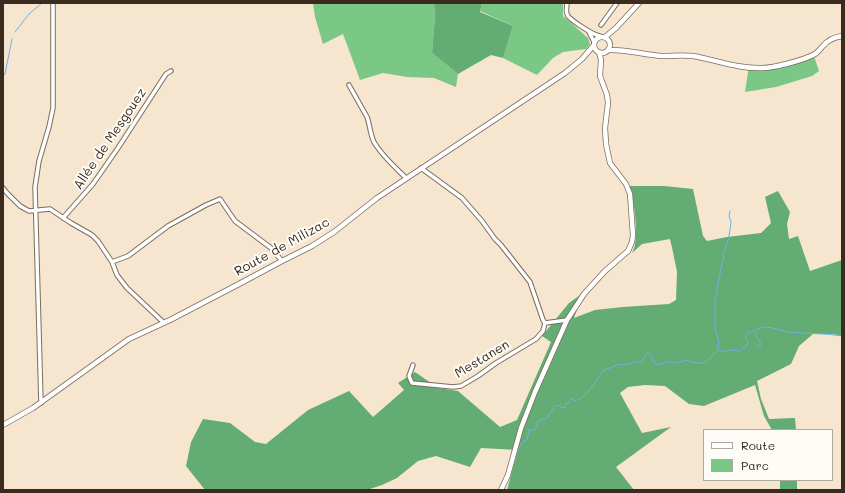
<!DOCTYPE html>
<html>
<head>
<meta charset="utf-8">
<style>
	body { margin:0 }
	#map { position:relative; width:845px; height:493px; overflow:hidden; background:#f6e6cf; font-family:Mali,sans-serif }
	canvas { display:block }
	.frame { position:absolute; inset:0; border:4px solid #3b2a1e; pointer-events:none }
	.legend { position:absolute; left:703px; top:429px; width:130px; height:52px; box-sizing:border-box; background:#fdfcf7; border:1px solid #afa8a0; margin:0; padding:5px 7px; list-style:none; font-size:12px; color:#3b2a1e }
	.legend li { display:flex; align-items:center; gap:8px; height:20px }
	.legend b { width:20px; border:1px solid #afa8a0 }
</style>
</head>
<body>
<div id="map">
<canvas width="845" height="493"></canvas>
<div class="frame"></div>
<ul class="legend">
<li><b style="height:5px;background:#fff"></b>Route</li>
<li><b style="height:11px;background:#7ac786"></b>Parc</li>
</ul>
</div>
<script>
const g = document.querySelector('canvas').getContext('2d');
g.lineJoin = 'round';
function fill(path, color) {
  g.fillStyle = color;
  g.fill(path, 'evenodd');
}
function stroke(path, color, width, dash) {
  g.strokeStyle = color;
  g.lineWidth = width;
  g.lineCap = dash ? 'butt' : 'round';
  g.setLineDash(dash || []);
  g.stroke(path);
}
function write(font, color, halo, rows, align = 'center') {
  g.font = font + ' Mali,sans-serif';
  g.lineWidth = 4;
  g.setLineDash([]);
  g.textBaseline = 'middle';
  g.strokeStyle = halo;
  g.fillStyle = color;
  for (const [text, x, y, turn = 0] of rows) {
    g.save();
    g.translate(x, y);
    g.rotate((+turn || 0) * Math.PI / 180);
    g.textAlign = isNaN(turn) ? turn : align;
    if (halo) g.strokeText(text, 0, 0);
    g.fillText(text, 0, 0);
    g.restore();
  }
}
fill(new Path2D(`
	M313,3h121l1,13 -3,37 26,21 -2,13 -22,-9 -27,-1 -24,-4 -23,7 -17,-46 -20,10 -8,-27z
	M482,3h81v13l25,22 2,6 -4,5 -23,3 -10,6 -16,17 -34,-17 10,-32 -33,-15z
	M813,53l6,18 -7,5 -36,11 -31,5 4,-26c22,1 44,-6 64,-13z`), '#7ac786');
fill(new Path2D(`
	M434,3h48l-2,9 33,14 -10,32 -12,-3 -33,19 -26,-21 3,-37z
	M629,186h35l29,3 10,47 4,5 20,-4 34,-4 10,-10 -6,-26 13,-6 12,21 -3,12 2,15 9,-3 12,35 32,-11v76l-9,-2h-20l-14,12 -8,18 -34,17 4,18 8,20 26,-1 1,12h-24l-8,-14 -9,-31 -51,21 -15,-2 -24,-18 -20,-1 -17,2 -8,6 22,40 29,-6 -55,40 18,23h-127l11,-40 -37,-2 -11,19 -34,-11 -18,5 -21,17 -15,7 -15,5h-162l-19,-24 5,-24 12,-23 27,4 25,19 11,2 42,-34 41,-19 24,26 31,-27 -6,-7 17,-11 23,16 20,3 42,36 17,-7 34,-78 -9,-6 27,-33 14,-10 -9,25 21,-8 28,-3 46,-3 7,-4 1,-28 -4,-20 -3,-13 -28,5 -10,9c1,-3 3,-6 3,-9 3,-13 -1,-46 -6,-58z
	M780,480h17v10h-17z`), '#63ac73');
stroke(new Path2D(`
	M15,32l14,-18 13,-11
	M3,76l2,-2 7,-35
	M755,333l6,11 -1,2h-3
	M718,349l1,-7 -4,-15v-26l7,-38 2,-4 -1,-5 5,-13 2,-11 1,-8 -2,-6 1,-5
	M719,350l7,2 2,-2 12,1 3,-3 3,-1 2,-6 -3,-4 3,-4c6,-1 10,-5 17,-6 8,0 17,4 24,5 18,2 36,1 53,4
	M518,449l6,-8 3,-1 2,-10h6l3,-9 11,-4v-3l7,-9 8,3 2,-2 -1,-2 4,-1 2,-5 4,3 7,-3 7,-7 14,-20 14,-6 12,-1 7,-2h6l3,-7 3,-2 4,3 1,6 6,3c6,-4 12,-3 18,-2l2,-1 7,-2 9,3h6l5,-1 12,-12`), '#6db2e3', 1);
const street = new Path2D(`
	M567,3c0,4 -2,9 1,13 4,5 25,19 32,20
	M601,25l16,-22
	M589,32l5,10
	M349,85l18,32c3,8 3,17 7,25 8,14 21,25 32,36
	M421,168l41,30 20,23 13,18 6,6 29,37 13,38 2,3
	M3,188l4,5 13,13 9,5 21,-2 21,14 21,12 6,6 14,21 5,13 10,13 35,33 1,2
	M63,218l30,-34 25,-36 48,-74 5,-3
	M112,262l16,-6 40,-30 38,-21 14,-6 15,22 36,27 11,13
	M545,323l22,-3
	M413,365l-4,11 3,7 41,4 8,-1 17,-10 18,-13 40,-24 7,-8 2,-8
	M41,403l-6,-216 4,-26 10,-34 4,-19v-105`);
const secondary = new Path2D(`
	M594 45a8 8 0 1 1 16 0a8 8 0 1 1-16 0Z
	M605,37l11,-9 23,-25
	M608,50c19,-1 36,5 55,6 10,0 20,-1 30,0 23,4 46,13 69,12 13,0 42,-8 53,-14 3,-2 6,-6 8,-8 5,-6 12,-9 19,-10
	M3,425l30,-17 96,-69 41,-19 69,-36 43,-23 30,-15 22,-14 43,-34 188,-125 17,-14 12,-14
	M501,490l7,-15 13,-47 14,-36 32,-72 17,-26 21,-23 23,-20 4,-9 1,-7 -3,-41 -4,-10 -16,-21 -4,-19 -1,-16 3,-25 -1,-8 -7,-19 1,-16 -2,-8`);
stroke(street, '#7c6c5c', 5.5);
stroke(secondary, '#7c6c5c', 6);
stroke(street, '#fff', 3.5);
stroke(secondary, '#fff', 4.5);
write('13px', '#3b2a1e', '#fdfcf7', [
	["Allée de Mesgouez",110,139,-56],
	["Route de Milizac",282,247,-29],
	["Mestanen",482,359,-31]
]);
</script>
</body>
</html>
